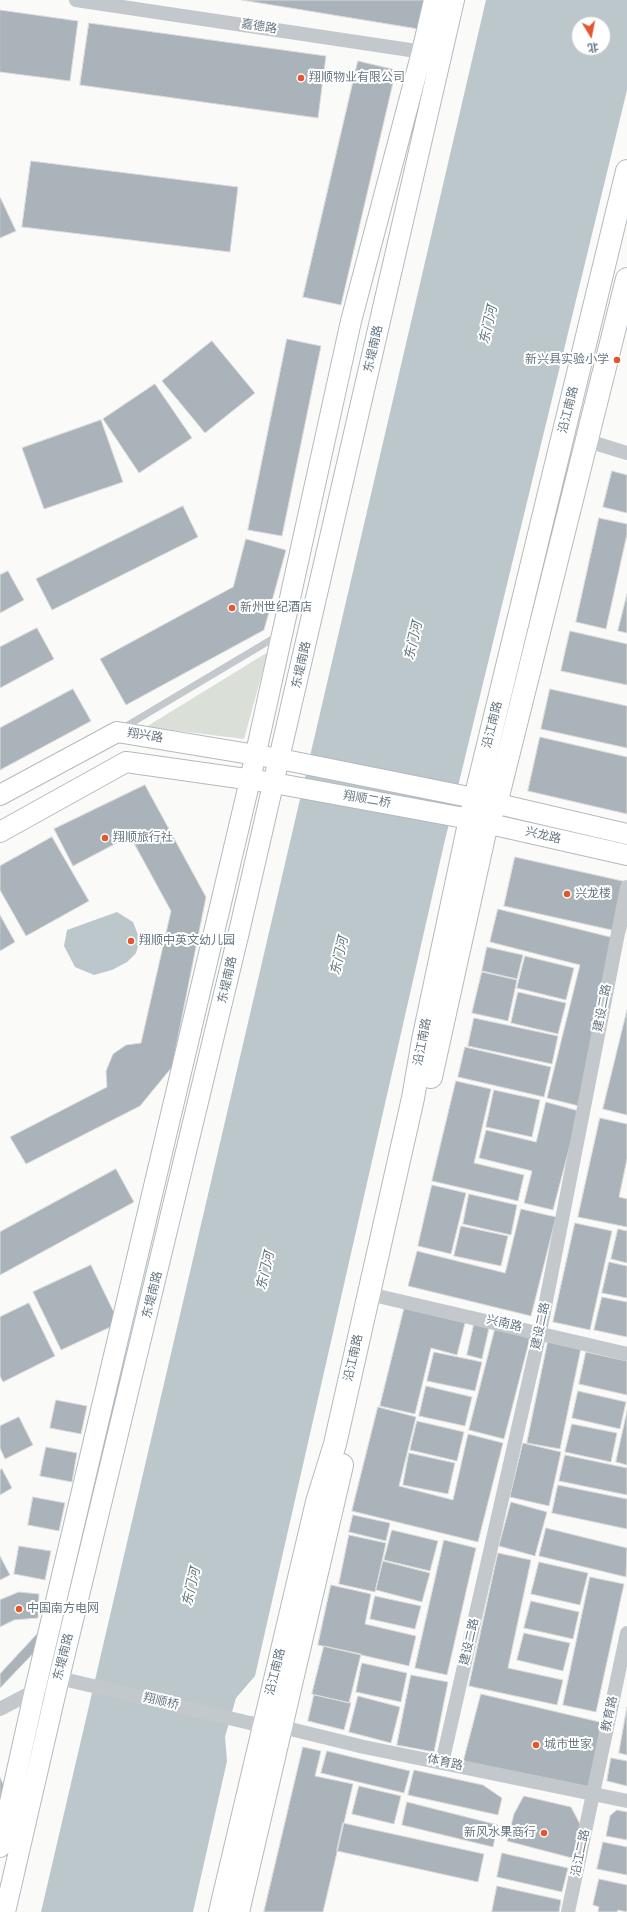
<!DOCTYPE html>
<html>
<head>
<meta charset="utf-8">
<style>
	body { margin:0 }
	#map { position:relative; width:627px; height:1912px; overflow:hidden; background:#fafaf8; font-family:"Roboto Condensed","Noto Sans SC",sans-serif }
	canvas { display:block }
	.north { position:absolute; left:571px; top:16px; width:40px; height:40px; box-sizing:border-box; background:#fff; border:1px solid #c1c8cd; border-radius:50%; rotate:170deg; font-size:11px; font-weight:700; line-height:16px; text-align:center; color:#657683 }
	.north::after { content:''; display:block; margin:auto; width:14px; height:18px; background:#e4572e; clip-path:polygon(50% 0,100% 100%,50% 72%,0 100%) }
</style>
</head>
<body>
<div id="map">
<canvas width="627" height="1912"></canvas>
<div class="north">北</div>
</div>
<script>
const g = document.querySelector('canvas').getContext('2d');
g.lineJoin = 'round';
function fill(path, color) {
  g.fillStyle = color;
  g.fill(path, 'evenodd');
}
function stroke(path, color, width, dash) {
  g.strokeStyle = color;
  g.lineWidth = width;
  g.lineCap = dash ? 'butt' : 'round';
  g.setLineDash(dash || []);
  g.stroke(path);
}
function write(font, color, halo, rows, align = 'center') {
  g.font = font + ' "Roboto Condensed","Noto Sans SC",sans-serif';
  g.lineWidth = 4;
  g.setLineDash([]);
  g.textBaseline = 'middle';
  g.strokeStyle = halo;
  g.fillStyle = color;
  for (const [text, x, y, turn = 0] of rows) {
    g.save();
    g.translate(x, y);
    g.rotate((+turn || 0) * Math.PI / 180);
    g.textAlign = isNaN(turn) ? turn : align;
    if (halo) g.strokeText(text, 0, 0);
    g.fillText(text, 0, 0);
    g.restore();
  }
}
fill(new Path2D(`
	M268,652l-24,87 -98,-12z`), '#dadfd7');
fill(new Path2D(`
	M486,0h141v90l-183,754 -189,832 -19,22 -11,39 2,24 -34,151h-152zM579,24h24v24h-24z
	M117,912l16,10 7,18 -4,13 -9,9 -15,8 -18,5 -19,-8 -11,-21 3,-16z`), '#bbc7cb');
const building = new Path2D(`
	M242,0h184l-6,29z
	M0,10l78,11 -8,60 -70,-9z
	M89,23l237,33 -8,62 -238,-33z
	M358,61l38,9 -55,235 -38,-8z
	M31,161l207,26 -8,65 -208,-25z
	M0,197l16,34 -16,7z
	M287,339l34,7 -39,190 -34,-6z
	M212,341l43,52 -50,40 -43,-52z
	M155,384l37,54 -53,35 -36,-54z
	M101,420l22,62 -79,27 -22,-61z
	M612,471l15,4v38l-24,-6z
	M183,506l15,31 -146,73 -16,-31z
	M599,518l28,6v10l-21,95 -30,-7z
	M246,539l40,11 -22,80 -138,75 -26,-46 133,-72z
	M8,571l16,29 -24,13v-38z
	M627,594v39l-9,-2z
	M37,628l17,31 -54,29v-41z
	M570,631l57,13v41l-66,-14z
	M73,689l18,32 -91,49v-42z
	M550,689l77,17v42l-86,-19z
	M540,737l87,20v57l-99,-23z
	M145,785l61,112 -34,170 -32,39 -114,58 -16,-27 97,-50 -1,-16 7,-17 13,-9 15,-2 30,-132 -41,-75 -57,30 -19,-37z
	M52,837l37,64 -63,35 -26,-46v-24z
	M515,857l112,25v44l-2,7 -121,-27z
	M498,909l124,31 -43,166 -32,-8 33,-133 -90,-23z
	M0,915l15,27 -15,9z
	M487,947l36,8 -6,24 -35,-8z
	M525,956l49,12 -8,32 -49,-12z
	M482,972l35,8 -9,41 -36,-8z
	M518,992l48,11 -8,31 -47,-11z
	M627,1010v105l-24,-6z
	M474,1018l84,18 -6,28 -84,-18z
	M465,1047l86,20 -7,30 -86,-20z
	M456,1081l35,8 -17,74 50,12 -6,26 -86,-20z
	M494,1090l46,10 -8,37 -46,-10z
	M546,1102l33,9 -26,99 -29,-7 8,-32 -53,-13 7,-28 50,12z
	M600,1118l27,6v35l-8,38 8,2v28l-49,-10z
	M116,1169l18,33 -134,73v-43z
	M432,1185l34,8 -15,61 -33,-8z
	M469,1194l48,11 -6,30 -48,-11z
	M521,1209l35,8 -25,99 -123,-30 9,-35 88,22z
	M575,1223l37,8 -22,99 -37,-8z
	M461,1226l47,10 -7,30 -47,-10z
	M618,1229l9,2v32l-16,-4z
	M609,1262l18,4v32l-25,-5z
	M91,1265l28,58 -58,27 -28,-58z
	M602,1297l25,5v35l-33,-7z
	M29,1303l26,53 -52,26 -3,-6v-59z
	M405,1305l61,14 -9,36 -26,-7 -16,66 -35,-8z
	M474,1324l15,4 -7,31 -15,-4z
	M495,1329l35,9 -26,101 -35,-9z
	M548,1341l33,7 -21,101 -33,-6z
	M434,1352l48,10 -7,29 -48,-10z
	M586,1352l41,9v34l-48,-11z
	M426,1386l46,11 -7,29 -46,-10z
	M578,1391l48,11 -6,27 -48,-11z
	M56,1400l31,6 -6,28 -31,-6z
	M378,1407l38,10 -17,69 54,14 15,-66 35,9 -25,99 -126,-31z
	M627,1411v54l-11,-3z
	M19,1417l14,28 -28,14 -5,-11v-22z
	M417,1421l47,11 -7,29 -47,-11z
	M572,1424l45,9 -6,29 -46,-10z
	M523,1443l38,9 -12,54 -39,-9z
	M46,1447l31,6 -5,29 -32,-6z
	M409,1453l46,10 -7,31 -45,-9z
	M565,1455l62,13v27l-68,-14z
	M2,1469l10,19 -12,7v-25z
	M558,1485l69,14v30l-75,-16z
	M33,1497l32,6 -6,28 -31,-6z
	M511,1502l36,10 -12,44 -36,-10z
	M353,1515l37,8 -4,18 -37,-9z
	M546,1528l81,20 -1,29 -87,-21z
	M392,1530l46,11 -8,30 -46,-11z
	M349,1535l37,8 -11,49 -36,-8z
	M444,1540l32,8 -29,127 -32,-7z
	M19,1546l32,5 -6,29 -31,-6z
	M498,1553l33,7 -23,108 55,12 -6,25 -88,-19z
	M0,1556l10,19 -10,5z
	M383,1561l47,12 -8,29 -46,-12z
	M539,1562l49,11 -8,32 -49,-11z
	M590,1577l34,7 -28,128 -33,-7z
	M331,1585l40,9 -6,30 51,12 -7,30 -91,-21z
	M19,1592l20,2 -1,24 -24,2 -14,7v-27z
	M375,1596l46,10 -6,23 -45,-10z
	M531,1601l48,11 -6,27 -49,-11z
	M39,1632l8,7 -47,49v-14z
	M524,1633l46,10 -7,28 -46,-11z
	M324,1646l37,8 -12,49 -37,-9z
	M362,1663l45,10 -6,29 -45,-10z
	M411,1675l37,7 -14,70 -37,-7z
	M481,1694l127,30 -14,70 -132,-27z
	M314,1695l37,8 -7,27 -36,-9z
	M358,1696l42,11 -9,36 -42,-11z
	M627,1707v48l-8,-2z
	M303,1747l18,4 -6,25 38,8 -30,128h-59z
	M327,1751l83,20 -6,22 -83,-20z
	M611,1758l16,3v25l-20,-5z
	M414,1770l69,15 19,13 -4,17 -90,-20z
	M0,1777l6,14 -6,28z
	M359,1786l42,10 -7,28 -42,-10z
	M524,1796l47,11 10,19 -9,32 -65,-17 7,-27z
	M407,1802l91,23 -5,22 -91,-22z
	M617,1810l10,2v28l-21,-4 4,-20z
	M343,1823l141,31 -6,28 -141,-31z
	M603,1842l24,5v28l-30,-6z
	M502,1853l66,15 -6,24 -65,-15z
	M599,1879l28,6v27l-9,-2 -1,2h-19l1,-5 -6,-2z
	M497,1886l64,14 -2,12h-67z`);
fill(building, '#aab3b9');
stroke(building, '#dcdcda', 1);
const secondary = new Path2D(`
	M0,795l117,-63 163,27 184,37 163,38
	M0,832l126,-70 148,21 185,34 168,38
	M0,1847l35,-157 215,-910 101,-459 71,-269 12,-52
	M5,1912l54,-234 180,-746 215,-932`);
const primary = new Path2D(`
	M431,1077l56,-254 9,-19 131,-525
	M220,1912l97,-410 18,-58 78,-346 10,-58 47,-221 157,-648
	M238,1912l104,-447`);
stroke(secondary, '#b3babf', 22);
stroke(primary, '#b5babe', 24);
stroke(new Path2D(`
	M123,728l156,-93`), '#c3c8cc', 7);
stroke(new Path2D(`
	M76,0l354,53
	M588,441l39,12
	M382,1297l245,57
	M0,1709l59,-31 191,45 32,4 82,20 263,54
	M442,1763l98,-431 87,-445
	M568,1912l59,-279`), '#c3c8cc', 14);
stroke(secondary, '#fff', 20);
stroke(primary, '#fff', 22);
for (const [x, y, r, color] of [
	[301,78,4,"#e4572e"],
	[617,360,4,"#e4572e"],
	[232,608,4,"#e4572e"],
	[105,838,4,"#e4572e"],
	[567,894,4,"#e4572e"],
	[131,941,4,"#e4572e"],
	[19,1609,4,"#e4572e"],
	[536,1745,4,"#e4572e"],
	[544,1833,4,"#e4572e"]
]) {
  const dot = new Path2D();
  dot.arc(x, y, r, 0, 2 * Math.PI);
  g.fillStyle = color;
  g.fill(dot);
  stroke(dot, '#fff', 1.5);
}
write('12px', '#657683', '#fff', [
	["嘉德路",259,27,9],
	["东堤南路",374,349,-77],
	["沿江南路",569,410,-76],
	["东堤南路",302,665,-77],
	["沿江南路",493,725,-76],
	["翔兴路",145,736,9],
	["翔顺二桥",367,800,10],
	["兴龙路",543,836,13],
	["东堤南路",228,980,-77],
	["建设二路",603,1008,-79],
	["沿江南路",423,1042,-79],
	["东堤南路",153,1295,-76],
	["兴南路",504,1324,13],
	["建设二路",541,1326,-78],
	["沿江南路",354,1358,-77],
	["建设二路",470,1642,-77],
	["东堤南路",64,1657,-76],
	["沿江南路",276,1672,-76],
	["翔顺桥",161,1702,13],
	["教育路",610,1714,-78],
	["体育路",445,1763,12],
	["沿江二路",581,1853,-78]
]);
write('12px', '#657683', '#fff', [
	["翔顺物业有限公司",309,78],
	["新兴县实验小学",609,360,"right"],
	["新州世纪酒店",240,608],
	["翔顺旅行社",113,838],
	["兴龙楼",575,894],
	["翔顺中英文幼儿园",139,941],
	["中国南方电网",27,1609],
	["城市世家",544,1745],
	["新风水果商行",536,1833,"right"]
], 'left');
write('italic 13px', '#60757c', '#fff', [
	["东门河",489,325,-77],
	["东门河",414,641,-77],
	["东门河",340,956,-77],
	["东门河",266,1271,-77],
	["东门河",192,1587,-77]
]);
</script>
</body>
</html>
